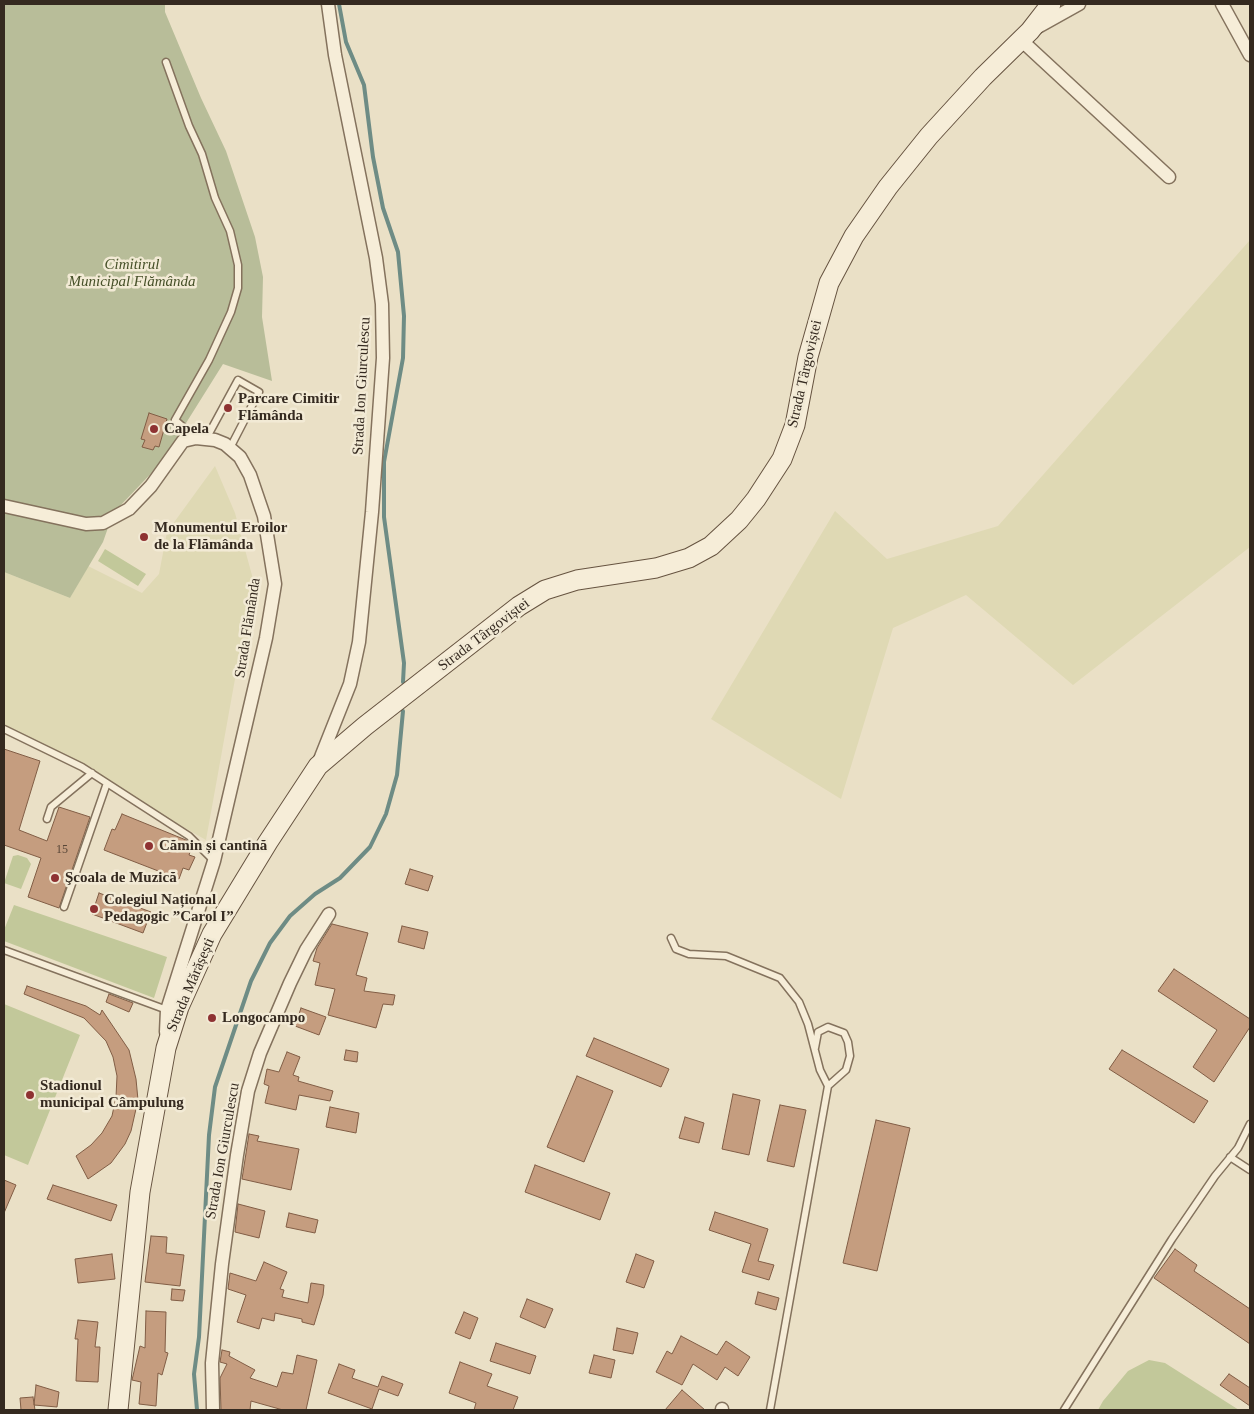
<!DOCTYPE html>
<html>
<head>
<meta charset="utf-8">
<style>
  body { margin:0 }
  #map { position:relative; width:1254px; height:1414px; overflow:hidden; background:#eae0c6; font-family:Georgia,serif }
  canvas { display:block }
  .frame { position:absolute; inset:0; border:5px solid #352a20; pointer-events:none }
</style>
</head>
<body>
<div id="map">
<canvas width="1254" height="1414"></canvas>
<div class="frame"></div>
</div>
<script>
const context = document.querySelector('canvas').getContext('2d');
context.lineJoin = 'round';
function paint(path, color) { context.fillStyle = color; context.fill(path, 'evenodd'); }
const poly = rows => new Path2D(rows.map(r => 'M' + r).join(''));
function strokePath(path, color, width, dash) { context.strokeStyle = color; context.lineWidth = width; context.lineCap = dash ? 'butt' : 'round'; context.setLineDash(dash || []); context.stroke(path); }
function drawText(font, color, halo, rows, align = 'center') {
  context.font = font + ' Georgia,serif'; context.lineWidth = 5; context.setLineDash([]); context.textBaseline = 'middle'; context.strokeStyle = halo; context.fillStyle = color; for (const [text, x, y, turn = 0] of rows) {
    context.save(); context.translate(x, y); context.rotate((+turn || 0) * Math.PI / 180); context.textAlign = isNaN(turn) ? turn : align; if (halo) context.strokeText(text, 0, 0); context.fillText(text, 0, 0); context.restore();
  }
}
paint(poly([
  [1250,240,1250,547,1073,685,966,595,893,628,841,799,711,719,835,511,887,559,998,526],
  [215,466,235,513,253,579,206,840,4,725,4,572,70,598,88,566,142,593,159,574,167,532]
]), '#dfd9b4');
paint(poly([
  [105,549,146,574,138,586,98,561],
  [18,855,27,858,31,864,21,889,4,883,13,856],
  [14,905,167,957,154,998,4,941,4,930],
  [4,1004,80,1035,28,1165,4,1155],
  [1149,1360,1165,1363,1239,1410,1098,1410,1103,1401,1128,1371]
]), '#c2c89a');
paint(poly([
  [4,4,165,4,165,12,201,98,226,151,255,237,263,277,262,317,272,381,223,364,161,463,120,506,110,522,103,542,70,598,4,572]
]), '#b8bd99');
strokePath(poly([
  [339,4,346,42,364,85,373,157,383,208,398,252,404,316,403,358,384,462,384,517,404,663,403,682],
  [197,1410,194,1374,199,1337,209,1135,215,1087,251,981,270,943,290,916,315,894,340,878,370,847,386,814,397,775,403,711]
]), '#6e8c85', 4);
const building = poly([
  [149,413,167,419,159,447,155,446,153,450,142,447,145,440,141,439,149,413],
  [4,749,40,761,19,830,47,841,59,807,90,817,59,908,28,897,41,858,4,845,4,749],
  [122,814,186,840,192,846,189,855,195,857,189,870,183,868,179,879,104,850,112,829,115,830,122,814],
  [410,869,433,876,428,891,405,884,410,869],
  [99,893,151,912,143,933,92,914,99,893],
  [332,924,368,933,356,975,367,978,364,991,395,995,393,1005,383,1004,376,1028,328,1015,335,989,315,985,320,963,313,961,317,948,332,924],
  [402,926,428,932,424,949,398,942,402,926],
  [1174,969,1250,1019,1250,1027,1214,1082,1193,1067,1217,1030,1158,991,1174,969],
  [27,986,86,1006,100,1015,102,1010,129,1050,136,1079,138,1100,131,1131,125,1144,111,1163,88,1179,76,1156,91,1145,102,1133,112,1116,116,1097,117,1076,113,1057,106,1041,84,1018,24,994,27,986],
  [109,994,133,1003,129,1012,106,1002,109,994],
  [301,1008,326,1017,319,1035,295,1026,301,1008],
  [594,1038,669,1069,661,1087,586,1056,594,1038],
  [346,1050,358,1052,357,1062,344,1060,346,1050],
  [1122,1050,1208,1101,1194,1123,1109,1069,1122,1050],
  [287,1052,300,1057,293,1075,299,1077,298,1081,333,1091,330,1101,299,1095,296,1110,265,1103,269,1086,264,1084,267,1069,279,1072,287,1052],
  [577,1076,613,1091,584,1162,547,1147,577,1076],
  [733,1094,760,1100,749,1155,722,1149,733,1094],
  [780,1105,806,1110,794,1167,767,1161,780,1105],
  [330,1107,359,1113,356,1133,326,1127,330,1107],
  [685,1117,704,1123,699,1143,679,1138,685,1117],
  [876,1120,910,1128,877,1271,843,1263,876,1120],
  [249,1134,259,1136,257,1141,299,1149,291,1190,242,1179,249,1134],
  [535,1165,610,1193,600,1220,525,1192,535,1165],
  [4,1180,16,1185,4,1213,4,1180],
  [53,1185,117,1205,111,1221,47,1199,53,1185],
  [238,1204,265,1211,259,1238,235,1232,238,1204],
  [715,1212,768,1229,758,1261,774,1265,769,1280,742,1272,751,1244,709,1230,715,1212],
  [289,1213,318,1220,315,1233,286,1227,289,1213],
  [151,1236,167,1237,166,1253,184,1255,180,1286,145,1282,151,1236],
  [1175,1249,1197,1265,1194,1271,1250,1309,1250,1344,1154,1278,1175,1249],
  [112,1254,115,1279,78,1283,75,1259,112,1254],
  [636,1254,654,1261,644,1288,626,1282,636,1254],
  [264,1262,287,1272,280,1289,284,1290,282,1297,308,1303,311,1283,324,1285,323,1295,314,1325,302,1322,302,1319,275,1313,274,1321,262,1318,259,1329,237,1322,246,1295,228,1289,230,1273,256,1281,264,1262],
  [172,1289,185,1290,183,1301,171,1300,172,1289],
  [758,1292,779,1298,776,1310,755,1304,758,1292],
  [527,1299,553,1309,545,1328,520,1317,527,1299],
  [146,1311,166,1312,165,1352,168,1353,162,1375,158,1373,156,1406,139,1404,141,1382,132,1380,140,1346,145,1348,146,1311],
  [464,1312,478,1318,470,1339,455,1333,464,1312],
  [78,1320,98,1322,95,1347,100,1347,98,1382,76,1381,78,1339,75,1339,78,1320],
  [617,1328,638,1333,633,1354,613,1350,617,1328],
  [681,1336,717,1355,726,1341,750,1357,738,1376,725,1367,717,1380,693,1364,682,1385,656,1372,667,1351,672,1354,681,1336],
  [496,1343,536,1356,530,1374,490,1361,496,1343],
  [222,1350,230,1352,229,1356,255,1370,250,1378,277,1387,282,1372,293,1374,297,1355,317,1360,306,1410,283,1410,251,1401,250,1410,221,1410,220,1378,227,1364,220,1362,222,1350],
  [594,1355,615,1360,611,1378,589,1373,594,1355],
  [460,1362,492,1374,487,1386,518,1397,513,1410,474,1410,476,1403,449,1393,460,1362],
  [339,1364,355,1370,352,1378,378,1387,382,1376,403,1384,398,1396,379,1389,372,1409,328,1393,339,1364],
  [1229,1374,1250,1388,1250,1406,1220,1385,1229,1374],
  [36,1385,59,1392,57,1407,34,1405,36,1385],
  [682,1390,705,1410,665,1410,682,1390],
  [33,1397,35,1410,21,1410,20,1398,33,1397]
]);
paint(building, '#c59d7f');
strokePath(building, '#815d45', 1);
const service = poly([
  [166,62,189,126,202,154,215,198,230,231,238,265,238,288,231,312,209,360,175,420,195,437],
  [206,439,238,380,259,392,230,448],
  [4,729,82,767,189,836,214,861],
  [47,819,51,807,92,773],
  [64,907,107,783],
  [671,938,676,949,689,954,726,956,780,978,799,1002,808,1024,820,1070,828,1086,770,1410],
  [4,950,167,1010],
  [815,1048,818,1032,828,1027,844,1033,848,1042,850,1056,846,1070,828,1086],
  [1230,1157,1250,1170],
  [1064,1410,1172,1239,1215,1176,1238,1148,1250,1124]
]);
const minor = poly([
  [1222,4,1250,55],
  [1036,28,1079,4],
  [1021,40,1169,177],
  [4,506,86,524,103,523,129,509,151,486,183,441,196,438,215,440,225,444,240,457,250,475,264,516,275,584,266,638,214,861,167,1010,166,1032],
  [319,762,350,684,359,642,372,512,383,358,382,304,376,258,335,55,328,4],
  [213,1410,212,1363,222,1264,237,1155,248,1091,260,1053,290,983,306,950,329,914],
  [722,1410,722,1409]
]);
const secondary = poly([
  [118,1410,140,1192,166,1048,179,1007,212,934,268,842,318,766,365,726,519,606,545,590,577,580,656,568,689,558,711,546,739,520,756,499,782,459,795,425,808,357,829,283,854,236,888,187,929,136,983,77,1030,31,1051,4]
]);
strokePath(service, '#84725d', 9);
strokePath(minor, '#84725d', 15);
strokePath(secondary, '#665340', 21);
strokePath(service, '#f6edd8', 6);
strokePath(minor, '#f6edd8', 12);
strokePath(secondary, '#f6edd8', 19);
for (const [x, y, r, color] of [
  [228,408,5,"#8e3232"],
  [154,429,5,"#8e3232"],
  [144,537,5,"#8e3232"],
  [149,846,5,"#8e3232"],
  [55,878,5,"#8e3232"],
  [94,909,5,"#8e3232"],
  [212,1018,5,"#8e3232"],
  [30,1095,5,"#8e3232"]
]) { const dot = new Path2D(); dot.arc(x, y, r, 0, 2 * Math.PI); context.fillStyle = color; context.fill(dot); strokePath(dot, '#f2ead5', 2); }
drawText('12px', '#594738', null, [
  ["15",62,850]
]);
drawText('italic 15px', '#465028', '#f2ead5', [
  ["Cimitirul",132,265],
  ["Municipal Flămânda",132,282]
]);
drawText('15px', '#352a20', '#f2ead5', [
  ["Strada Târgoviștei",805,374,-77],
  ["Strada Ion Giurculescu",362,386,-87],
  ["Strada Flămânda",248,628,-81],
  ["Strada Târgoviștei",484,635,-37],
  ["Strada Mărășești",191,985,-67],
  ["Strada Ion Giurculescu",223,1151,-80]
]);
drawText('bold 15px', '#352a20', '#f2ead5', [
  ["Parcare Cimitir",238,399],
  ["Flămânda",238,416],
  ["Capela",164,429],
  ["Monumentul Eroilor",154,528],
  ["de la Flămânda",154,545],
  ["Cămin și cantină",159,846],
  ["Şcoala de Muzică",65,878],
  ["Colegiul Național",104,900],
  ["Pedagogic ”Carol I”",104,917],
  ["Longocampo",222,1018],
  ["Stadionul",40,1086],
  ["municipal Câmpulung",40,1103]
], 'left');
</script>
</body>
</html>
